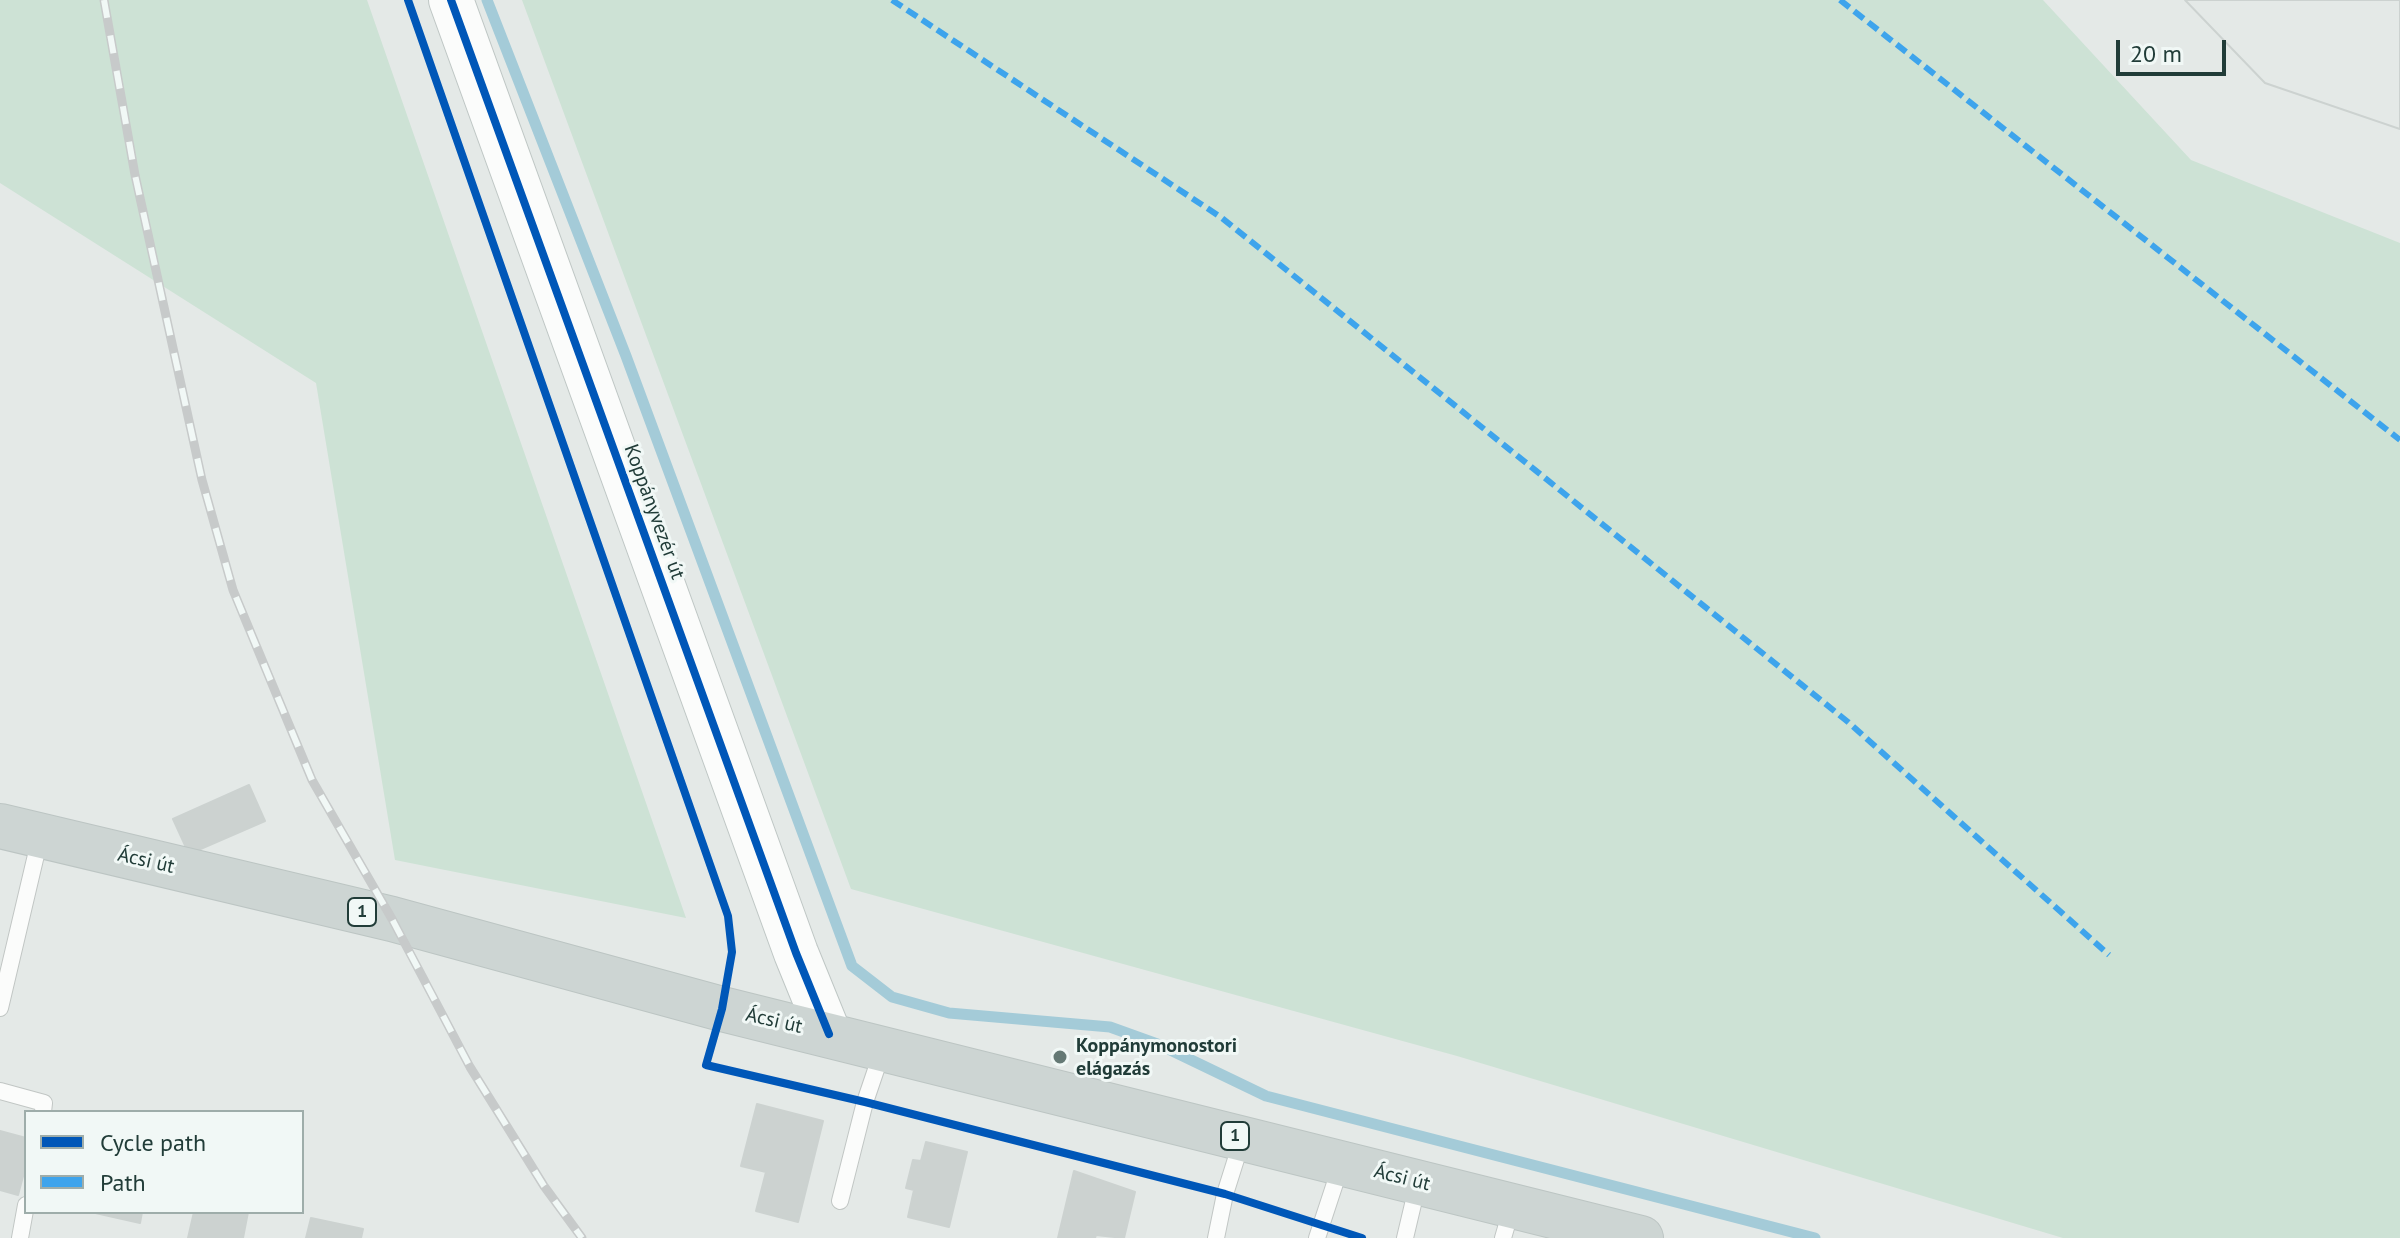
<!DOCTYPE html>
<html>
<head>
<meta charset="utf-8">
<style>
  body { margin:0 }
  #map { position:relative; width:2400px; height:1238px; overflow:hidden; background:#e4e9e7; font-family:"PT Sans",sans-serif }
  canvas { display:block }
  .legend { position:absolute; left:24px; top:1110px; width:280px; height:104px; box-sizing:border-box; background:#f1f8f6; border:2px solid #9eadaa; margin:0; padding:10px 14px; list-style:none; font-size:24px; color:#213c38 }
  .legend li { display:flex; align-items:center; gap:16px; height:40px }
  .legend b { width:40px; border:2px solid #9eadaa }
  .scale { position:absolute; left:2116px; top:40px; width:110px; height:36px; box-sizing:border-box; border:4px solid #213c38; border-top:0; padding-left:10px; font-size:24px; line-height:28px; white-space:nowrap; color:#213c38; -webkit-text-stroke:6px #f1f8f6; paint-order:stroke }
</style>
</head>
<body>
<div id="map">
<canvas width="2400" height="1238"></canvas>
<ul class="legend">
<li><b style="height:10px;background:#0057b8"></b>Cycle path</li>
<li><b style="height:10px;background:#3ea4ec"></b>Path</li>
</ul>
<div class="scale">20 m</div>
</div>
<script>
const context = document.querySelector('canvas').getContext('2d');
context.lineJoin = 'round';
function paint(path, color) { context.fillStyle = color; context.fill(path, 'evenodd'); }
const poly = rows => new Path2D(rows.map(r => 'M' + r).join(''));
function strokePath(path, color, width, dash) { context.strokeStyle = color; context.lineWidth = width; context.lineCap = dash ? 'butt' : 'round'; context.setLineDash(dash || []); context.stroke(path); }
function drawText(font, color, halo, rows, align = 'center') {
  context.font = font + ' "PT Sans",sans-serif'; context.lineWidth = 6; context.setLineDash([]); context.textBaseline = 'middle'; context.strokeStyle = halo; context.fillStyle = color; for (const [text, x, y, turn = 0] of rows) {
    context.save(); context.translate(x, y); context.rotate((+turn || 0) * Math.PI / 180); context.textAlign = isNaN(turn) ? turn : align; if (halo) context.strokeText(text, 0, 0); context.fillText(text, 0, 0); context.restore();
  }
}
paint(poly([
  [0,0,367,0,686,918,395,860,316,383,0,183],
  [522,0,2043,0,2191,160,2400,243,2400,1238,2063,1238,1457,1056,851,889]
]), '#cde2d5');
strokePath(poly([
  [487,0,626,356,852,966,892,997,949,1013,1110,1027,1160,1045,1266,1096,1815,1238]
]), '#a4cbd8', 11);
const building = poly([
  [2185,0,2400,0,2400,129,2265,83,2185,0],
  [2185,0,2400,0,2400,129,2265,83,2185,0],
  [249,785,265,821,189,854,173,819,249,785],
  [757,1104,823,1121,798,1222,756,1211,766,1172,741,1166,757,1104],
  [0,1131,26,1138,26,1165,18,1195,0,1190,0,1131],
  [926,1142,967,1152,949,1227,908,1217,914,1190,906,1188,913,1160,921,1161,926,1142],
  [1074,1171,1135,1192,1124,1238,1096,1235,1095,1238,1058,1238,1074,1171],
  [91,1212,142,1212,140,1223,91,1212],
  [194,1212,248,1212,243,1238,188,1238,194,1212],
  [311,1218,363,1229,361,1238,306,1238,311,1218]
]);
paint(building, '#ccd2d0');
strokePath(building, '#ccd2d0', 2);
const lane = poly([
  [0,1008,40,838],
  [0,1091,44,1103,43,1112],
  [840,1201,865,1102,883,1049],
  [20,1238,26,1205],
  [1216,1238,1225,1194,1242,1140],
  [1317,1238,1341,1165],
  [1405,1238,1418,1183],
  [1503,1238,1512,1207]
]);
const secondary = poly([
  [451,0,796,953,829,1034]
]);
const primary = poly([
  [0,826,392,919,722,1009,1641,1238]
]);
strokePath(lane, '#c1c6c4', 18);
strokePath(secondary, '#bfc7c5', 46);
strokePath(primary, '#bcc5c3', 46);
strokePath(lane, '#fbfcfb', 16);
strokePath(secondary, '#fbfcfb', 44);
strokePath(primary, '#cdd5d3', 44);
const rail = poly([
  [104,0,135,175,202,480,233,590,312,780,392,919,470,1067,544,1186,582,1238]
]);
strokePath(rail, '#c7caca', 9);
strokePath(rail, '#f1f8f6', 6, [18]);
strokePath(poly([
  [892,0,1222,218,1848,722,2109,955],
  [1840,0,2400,440]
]), '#3ea4ec', 6, [12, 6]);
strokePath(poly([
  [408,0,728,916,732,952,722,1009,706,1065,865,1102,1225,1194,1362,1238],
  [451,0,796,953,829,1034]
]), '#0057b8', 8);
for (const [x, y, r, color] of [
  [1060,1057,8,"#657975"]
]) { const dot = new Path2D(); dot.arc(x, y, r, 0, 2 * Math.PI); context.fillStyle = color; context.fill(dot); strokePath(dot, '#f1f8f6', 3); }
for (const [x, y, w] of [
  [362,912,28],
  [1235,1136,28]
]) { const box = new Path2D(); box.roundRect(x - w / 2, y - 14, w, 28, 6); context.fillStyle = '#f1f8f6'; context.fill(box); strokePath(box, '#213c38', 2); }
drawText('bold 18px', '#213c38', null, [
  ["1",362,912],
  ["1",1235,1136]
]);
drawText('20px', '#213c38', '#f1f8f6', [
  ["Koppányvezér út",654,512,70],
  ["Ácsi út",146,861,13],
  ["Ácsi út",774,1021,13],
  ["Ácsi út",1402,1178,14]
]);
drawText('bold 20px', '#213c38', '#f1f8f6', [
  ["Koppánymonostori",1076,1046],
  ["elágazás",1076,1069]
], 'left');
</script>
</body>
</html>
